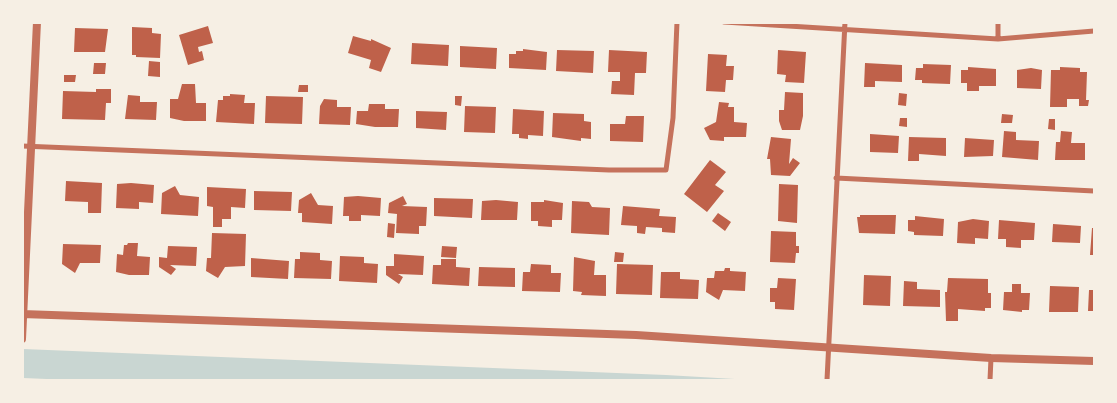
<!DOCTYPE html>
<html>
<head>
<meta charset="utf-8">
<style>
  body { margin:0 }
  #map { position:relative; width:1117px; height:403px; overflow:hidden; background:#f6efe4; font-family:Cabin,sans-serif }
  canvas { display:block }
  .frame { position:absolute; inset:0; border:24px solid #f6efe4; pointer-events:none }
</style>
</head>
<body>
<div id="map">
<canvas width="1117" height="403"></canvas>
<div class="frame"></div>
</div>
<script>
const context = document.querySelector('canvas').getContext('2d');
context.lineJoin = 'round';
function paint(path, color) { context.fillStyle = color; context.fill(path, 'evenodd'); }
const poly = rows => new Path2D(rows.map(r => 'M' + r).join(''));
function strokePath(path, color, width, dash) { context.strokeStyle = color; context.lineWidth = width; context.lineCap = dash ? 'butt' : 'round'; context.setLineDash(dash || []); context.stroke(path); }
paint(poly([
  [23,349,666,375,752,380,70,380,23,378]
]), '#c9d6d2');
paint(poly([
  [208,26,213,43,198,47,199,52,202,51,204,60,188,65,179,35],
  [132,27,152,28,152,33,161,34,160,58,136,57,136,55,132,55],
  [75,28,108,29,105,52,74,52],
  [353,36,371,41,371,39,391,48,381,72,369,68,371,60,348,53],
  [412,43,449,45,448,66,411,64],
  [460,46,497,48,496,69,460,67],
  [523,49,547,52,546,70,509,68,509,54,516,54,516,51,523,51],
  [557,50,594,51,593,73,556,71],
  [609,50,647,52,646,73,635,73,634,95,611,94,612,81,620,81,620,72,608,72],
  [778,50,806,52,804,83,785,82,786,75,777,74],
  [708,54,727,55,726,66,734,66,733,80,726,80,725,92,706,91],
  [149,61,160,62,160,77,148,76],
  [94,63,106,63,105,74,93,74],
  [865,63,902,65,902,82,875,81,875,87,864,87],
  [923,64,951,65,950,84,922,83,922,80,915,80,916,68,923,68],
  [968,67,996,69,996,86,979,86,979,91,967,91,967,83,961,83,961,70,968,70],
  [1060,67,1080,68,1080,72,1087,72,1086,100,1089,100,1088,106,1079,106,1079,99,1067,99,1067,107,1050,107,1051,70,1060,70],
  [1031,68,1042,70,1041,89,1017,88,1017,70],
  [64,75,76,75,75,82,64,82],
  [182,84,195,84,196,103,206,103,206,121,184,121,170,118,170,99,178,99],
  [299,85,308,85,308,92,298,92],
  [96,89,111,89,111,103,106,103,105,120,62,119,63,91,96,92],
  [785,92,803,93,803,116,800,130,782,130,779,121,779,110,784,110],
  [899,93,907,94,906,106,898,105],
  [230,94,245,95,244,103,255,103,254,124,216,122,218,100,223,100,223,96,230,96],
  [128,95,140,96,140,102,157,102,156,120,125,119],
  [266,96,303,97,302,124,265,123],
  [455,96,462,96,461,106,455,105],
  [324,99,337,100,337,107,351,107,350,125,319,124,320,106],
  [719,102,729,103,728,107,734,107,734,122,747,123,746,137,724,137,724,141,710,140,704,128,716,122],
  [369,104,385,104,385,109,399,109,398,127,375,127,356,124,357,111,368,111],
  [465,106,496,107,495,133,464,132],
  [513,109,544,111,543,136,528,135,528,139,519,138,519,134,512,134],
  [416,111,447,112,446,130,416,128],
  [553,113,584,114,584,121,591,122,591,139,581,138,581,141,552,137],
  [1002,114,1013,115,1012,123,1001,123],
  [626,116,644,116,643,142,610,141,610,124,625,124],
  [900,118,907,118,907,127,899,126],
  [1049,119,1055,119,1055,130,1048,129],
  [1004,131,1016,132,1016,140,1039,141,1038,160,1002,157],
  [1061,131,1072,132,1071,143,1085,143,1085,160,1055,160,1056,142,1060,142],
  [870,134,899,136,898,153,870,152],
  [771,137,791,139,789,164,793,158,800,163,790,176,771,175,770,159,767,159],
  [909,137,946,138,946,156,919,154,919,161,908,161],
  [965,138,994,140,993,156,964,157],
  [710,160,726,172,715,185,724,191,707,212,684,194],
  [66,181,102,183,101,213,88,213,88,202,65,201],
  [131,183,154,185,153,203,139,202,139,209,116,208,117,184],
  [779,184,798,185,797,223,778,221],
  [175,186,180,195,199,197,198,216,161,214,162,193],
  [207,187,246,189,245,208,231,207,231,219,222,219,222,227,213,227,213,207,207,206],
  [254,191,292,192,291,211,254,210],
  [311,193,318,205,333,206,332,224,302,222,302,213,298,213,299,200],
  [358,196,381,198,380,216,361,215,361,221,349,221,349,216,343,216,344,197],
  [403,196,407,204,402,206,427,207,426,226,419,226,419,234,396,233,397,214,388,213,389,203],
  [434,198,473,199,472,218,434,216],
  [496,200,518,202,517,220,481,220,482,201],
  [544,200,563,203,562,220,552,220,552,227,538,226,538,221,531,221,531,202,544,202],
  [572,201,589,202,592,207,610,208,609,235,571,233],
  [623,206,660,209,659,216,676,217,675,233,662,232,662,228,646,227,645,234,637,233,637,226,621,225],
  [718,213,731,222,725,231,712,221],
  [860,215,896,215,895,234,859,233,857,217,860,217],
  [915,216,944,219,943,236,914,235,914,232,908,231,908,220,915,220],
  [973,219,989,221,988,239,975,238,975,244,957,243,958,222],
  [999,220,1035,223,1034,240,1021,240,1021,248,1006,247,1006,239,998,239],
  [388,223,395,224,394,238,387,237],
  [1053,224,1081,226,1080,243,1052,242],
  [1092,228,1094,228,1094,255,1090,255],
  [771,231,796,232,796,246,799,246,799,253,796,253,795,263,770,262],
  [212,233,246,234,245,266,225,267,218,278,206,271,207,258,211,258],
  [128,243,138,243,137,256,150,257,149,275,129,275,116,272,117,254,123,255,124,245,127,245],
  [63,244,101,245,100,263,80,263,75,273,62,264],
  [168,246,197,247,196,266,170,265,176,269,171,275,159,267,159,257,167,258],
  [442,246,457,247,456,258,441,257],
  [300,252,320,253,320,260,332,261,331,279,294,278,295,259,300,259],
  [615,252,624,253,623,262,614,262],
  [394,254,424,256,423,275,398,274,403,277,399,284,386,275,386,266,394,266],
  [340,256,364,257,364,263,378,264,377,283,339,281],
  [574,257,595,261,594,275,606,275,606,296,581,295,582,292,573,291],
  [251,258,289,261,288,279,251,277],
  [441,259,456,259,456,267,470,268,469,286,432,284,433,265,441,265],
  [531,264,551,265,551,273,561,273,560,292,522,291,523,272,530,272],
  [617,264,653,265,652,295,616,294],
  [479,267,515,268,515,287,478,286],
  [725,268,730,268,730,271,746,272,745,291,723,290,719,300,706,292,707,278,714,278,715,271,724,271],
  [661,272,680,272,680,279,699,280,698,299,660,298],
  [864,275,891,276,890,306,863,305],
  [778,278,796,279,794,310,775,309,775,302,770,302,770,288,777,288],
  [948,278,988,279,988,293,991,293,991,308,985,308,985,311,958,309,958,321,946,321,945,292,947,292],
  [904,281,917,282,917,289,940,290,940,307,903,306],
  [1012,284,1021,284,1021,293,1030,293,1029,310,1022,310,1022,312,1003,310,1004,292,1012,292],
  [1050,286,1079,287,1078,312,1049,312],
  [1089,290,1094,290,1094,311,1088,311]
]), '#bf614a');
strokePath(poly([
  [724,22,998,39,1094,31],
  [998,39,998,22],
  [22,146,609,170,666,170,673,118,677,22],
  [836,178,1094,191],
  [827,380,845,22],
  [990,380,991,358]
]), '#c5725c', 5);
strokePath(poly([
  [22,314,636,335,991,358,1094,361],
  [22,339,37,22]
]), '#c5725c', 8);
</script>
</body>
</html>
